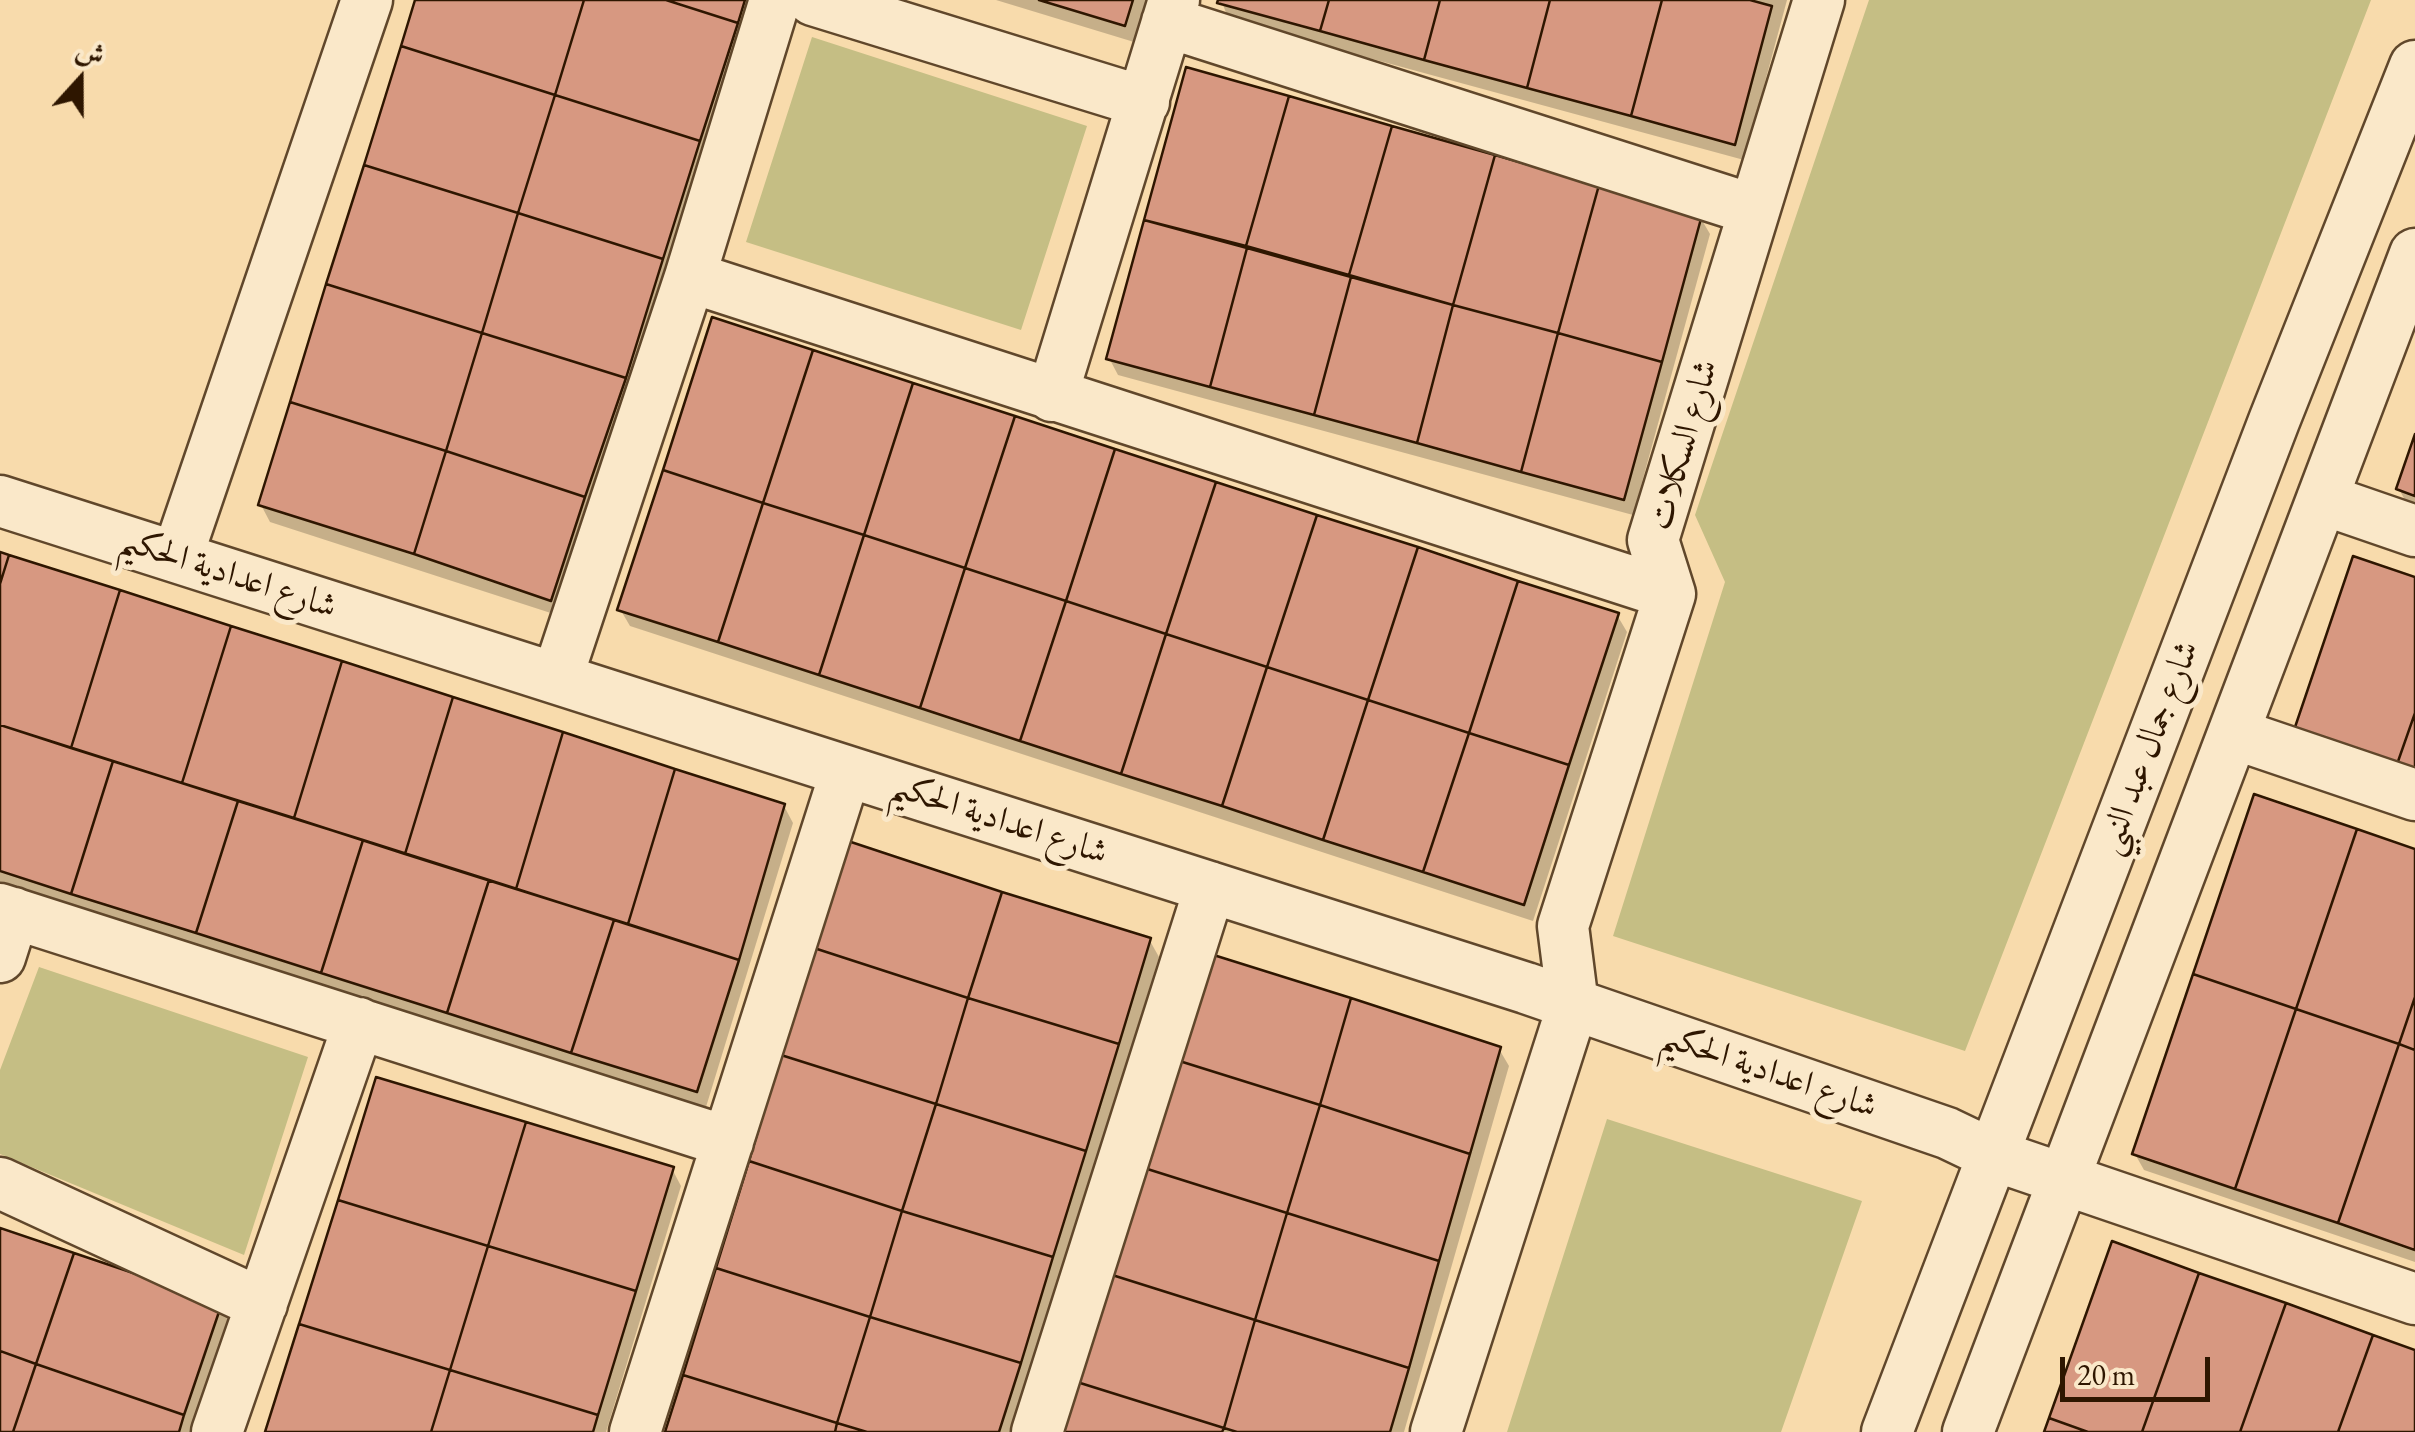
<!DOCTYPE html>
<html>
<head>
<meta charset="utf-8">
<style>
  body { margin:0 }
  #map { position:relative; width:2415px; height:1432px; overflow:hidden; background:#f8dbac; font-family:"EB Garamond",Amiri,serif }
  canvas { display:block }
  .north { position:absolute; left:30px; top:30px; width:100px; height:100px; -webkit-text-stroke:8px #fae8c9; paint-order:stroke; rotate:21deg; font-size:28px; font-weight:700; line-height:40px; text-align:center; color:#2e1600 }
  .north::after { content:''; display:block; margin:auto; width:35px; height:45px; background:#2e1600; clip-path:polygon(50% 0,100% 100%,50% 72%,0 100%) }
  .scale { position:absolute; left:2060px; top:1357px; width:150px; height:45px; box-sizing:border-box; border:5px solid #2e1600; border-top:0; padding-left:12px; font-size:30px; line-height:35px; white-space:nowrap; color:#2e1600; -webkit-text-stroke:8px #fae8c9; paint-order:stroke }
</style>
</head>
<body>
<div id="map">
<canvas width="2415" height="1432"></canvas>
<div class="north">ش</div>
<div class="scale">20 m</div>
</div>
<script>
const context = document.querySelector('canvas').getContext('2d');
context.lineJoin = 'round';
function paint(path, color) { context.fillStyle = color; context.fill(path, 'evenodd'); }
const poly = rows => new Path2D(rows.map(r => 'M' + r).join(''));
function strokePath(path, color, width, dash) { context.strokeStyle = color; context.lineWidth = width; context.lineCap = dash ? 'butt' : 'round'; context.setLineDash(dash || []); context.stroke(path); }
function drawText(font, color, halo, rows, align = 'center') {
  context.font = font + ' "EB Garamond",Amiri,serif'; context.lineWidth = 10; context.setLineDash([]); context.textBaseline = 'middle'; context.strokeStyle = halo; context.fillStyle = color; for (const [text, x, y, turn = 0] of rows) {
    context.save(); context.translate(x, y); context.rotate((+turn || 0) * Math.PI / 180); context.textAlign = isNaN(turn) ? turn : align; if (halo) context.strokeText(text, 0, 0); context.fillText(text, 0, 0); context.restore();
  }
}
paint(poly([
  [1869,0,2371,0,1965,1051,1613,936,1725,582,1695,515],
  [812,37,1087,126,1021,330,746,242],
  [39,967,308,1057,244,1255,0,1154,0,1070],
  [1607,1119,1862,1201,1781,1432,1507,1432]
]), '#c5be84');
paint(poly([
  [419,0,757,0,560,616,270,522,261,505],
  [996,0,1146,0,1134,42],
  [1221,0,1787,0,1744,160,1229,20],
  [1188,70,1700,217,1710,234,1633,515,1118,375,1109,358],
  [2415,441,2415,508,2408,506,2399,489],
  [0,554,784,806,793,823,706,1107,0,884],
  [620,609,1617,615,1627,632,1533,921,630,626],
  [2415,851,2415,1262,2144,1170,2135,1154],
  [1150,941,1159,957,1012,1432,668,1432],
  [1499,1049,1509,1066,1404,1432,1064,1432],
  [672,1169,681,1186,606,1432,268,1432],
  [0,1231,220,1305,230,1322,193,1432,0,1432]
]), '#0003');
const building = poly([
  [415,0,584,0,555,95,401,46,415,0],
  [584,0,666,0,738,23,700,141,555,95,584,0],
  [666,0,745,0,738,23,666,0],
  [1039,0,1133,0,1125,26,1039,0],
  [1218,0,1329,0,1320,31,1217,3,1218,0],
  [1329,0,1440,0,1424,60,1320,31,1329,0],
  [1440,0,1550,0,1527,88,1424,60,1440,0],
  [1550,0,1662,0,1631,116,1527,88,1550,0],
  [1662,0,1750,0,1772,6,1735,145,1631,116,1662,0],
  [401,46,555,95,518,213,364,165,401,46],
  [1186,67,1289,96,1246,246,1144,220,1186,67],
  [555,95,700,141,663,259,518,213,555,95],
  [1289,96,1392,126,1349,275,1246,246,1289,96],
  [1392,126,1495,155,1453,305,1349,275,1392,126],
  [1495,155,1599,185,1558,333,1453,305,1495,155],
  [364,165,518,213,482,333,326,284,364,165],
  [1599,185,1702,215,1662,362,1558,333,1599,185],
  [518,213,663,259,626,378,482,333,518,213],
  [1144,220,1247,248,1210,387,1106,359,1144,220],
  [1247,248,1351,277,1314,415,1210,387,1247,248],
  [1351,277,1453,305,1417,443,1314,415,1351,277],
  [326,284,482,333,446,451,290,402,326,284],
  [1453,305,1558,333,1521,472,1417,443,1453,305],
  [712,317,813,350,763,503,663,470,712,317],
  [482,333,626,378,585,497,446,451,482,333],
  [1558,333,1662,362,1624,500,1521,472,1558,333],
  [813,350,913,383,864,535,763,503,813,350],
  [913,383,1015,416,965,568,864,535,913,383],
  [290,402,446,451,414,554,258,505,290,402],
  [1015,416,1115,449,1066,601,965,568,1015,416],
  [2415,434,2415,496,2396,489,2415,434],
  [1115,449,1216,482,1166,634,1066,601,1115,449],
  [446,451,585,497,551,601,414,554,446,451],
  [663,470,763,503,718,642,617,610,663,470],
  [1216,482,1317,515,1267,667,1166,634,1216,482],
  [763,503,864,535,819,675,718,642,763,503],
  [1317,515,1418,547,1368,700,1267,667,1317,515],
  [864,535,965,568,920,708,819,675,864,535],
  [1418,547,1518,581,1469,733,1368,700,1418,547],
  [0,552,9,555,0,584,0,552],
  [9,555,120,590,71,748,0,725,0,584,9,555],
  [2353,556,2415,577,2415,713,2395,770,2292,736,2353,556],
  [965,568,1066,601,1020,741,920,708,965,568],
  [1518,581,1619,613,1569,765,1469,733,1518,581],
  [120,590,231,626,182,783,71,748,120,590],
  [1066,601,1166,634,1121,774,1020,741,1066,601],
  [231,626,342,661,294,818,182,783,231,626],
  [1166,634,1267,667,1222,806,1121,774,1166,634],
  [342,661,453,697,405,854,294,818,342,661],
  [1267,667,1368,700,1323,840,1222,806,1267,667],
  [453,697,563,732,516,889,405,854,453,697],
  [1368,700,1469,733,1423,872,1323,840,1368,700],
  [2415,713,2415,777,2395,770,2415,713],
  [0,725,113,761,71,894,0,871,0,725],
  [563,732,675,769,628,924,516,889,563,732],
  [1469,733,1569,765,1524,905,1423,872,1469,733],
  [113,761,238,801,196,933,71,894,113,761],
  [675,769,785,804,739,960,628,924,675,769],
  [2254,794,2357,829,2296,1009,2193,974,2254,794],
  [238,801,363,840,321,973,196,933,238,801],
  [2357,829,2415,849,2415,997,2399,1044,2296,1009,2357,829],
  [363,840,489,880,447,1013,321,973,363,840],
  [848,841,1002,892,968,998,814,948,848,841],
  [489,880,614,920,571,1053,447,1013,489,880],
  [1002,892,1151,938,1119,1044,968,998,1002,892],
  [614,920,739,960,697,1092,571,1053,614,920],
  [814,948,968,998,936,1104,781,1055,814,948],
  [1204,952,1351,998,1320,1105,1173,1059,1204,952],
  [2193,974,2296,1009,2235,1189,2132,1154,2193,974],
  [2415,997,2415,1050,2399,1044,2415,997],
  [968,998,1119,1044,1086,1151,936,1104,968,998],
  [1351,998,1501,1047,1470,1154,1320,1105,1351,998],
  [2296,1009,2399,1044,2338,1223,2235,1189,2296,1009],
  [2399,1044,2415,1050,2415,1250,2338,1223,2399,1044],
  [781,1055,936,1104,902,1211,749,1161,781,1055],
  [1173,1059,1320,1105,1287,1213,1141,1167,1173,1059],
  [376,1077,526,1122,488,1246,338,1200,376,1077],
  [936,1104,1086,1151,1053,1257,902,1211,936,1104],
  [1320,1105,1470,1154,1439,1261,1287,1213,1320,1105],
  [526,1122,674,1167,636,1291,488,1246,526,1122],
  [749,1161,902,1211,870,1317,716,1268,749,1161],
  [1141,1167,1287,1213,1255,1320,1109,1274,1141,1167],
  [338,1200,488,1246,450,1370,299,1324,338,1200],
  [902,1211,1053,1257,1021,1363,870,1317,902,1211],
  [1287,1213,1439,1261,1409,1368,1255,1320,1287,1213],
  [0,1228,74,1253,36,1364,0,1351,0,1228],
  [2112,1241,2199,1273,2142,1432,2088,1432,2049,1418,2112,1241],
  [488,1246,636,1291,598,1415,450,1370,488,1246],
  [74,1253,222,1303,184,1415,36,1364,74,1253],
  [716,1268,870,1317,837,1423,683,1375,716,1268],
  [2199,1273,2286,1303,2240,1432,2142,1432,2199,1273],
  [1109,1274,1255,1320,1224,1428,1077,1382,1109,1274],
  [2286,1303,2373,1335,2338,1432,2240,1432,2286,1303],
  [870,1317,1021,1363,999,1432,867,1432,837,1423,870,1317],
  [1255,1320,1409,1368,1390,1432,1237,1432,1224,1428,1255,1320],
  [299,1324,450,1370,431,1432,265,1432,299,1324],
  [2373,1335,2415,1350,2415,1432,2338,1432,2373,1335],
  [0,1351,36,1364,13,1432,0,1432,0,1351],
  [36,1364,184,1415,179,1432,13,1432,36,1364],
  [450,1370,598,1415,593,1432,431,1432,450,1370],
  [683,1375,837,1423,835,1432,665,1432,683,1375],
  [1077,1382,1224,1428,1222,1432,1061,1432,1077,1382],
  [2049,1418,2088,1432,2044,1432,2049,1418],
  [837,1423,867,1432,835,1432,837,1423]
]);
paint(building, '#d79881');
strokePath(building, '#2e1600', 2.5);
const minor = poly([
  [813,0,1144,102],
  [1167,22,1754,210],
  [690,277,1670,594],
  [1052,396,1174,0],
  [2322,499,2415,531],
  [0,501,1526,988,1947,1133,1993,1155,2415,1299],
  [177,557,367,0],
  [557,678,690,277,775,0],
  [2235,734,2415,795],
  [0,909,728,1142],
  [0,957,14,913],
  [0,1183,262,1304],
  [217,1432,359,1023],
  [635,1432,846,771],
  [1037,1432,1210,887],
  [1436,1432,1573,1005,1563,926,1670,594,1653,540,1819,0],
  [1887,1432,2274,421,2415,66],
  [1968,1432,2415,254]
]);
strokePath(minor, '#60472b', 55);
strokePath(minor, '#fae8c9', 50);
drawText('35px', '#2e1600', '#fae8c9', [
  ["شارع السكلات",1684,445,-74],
  ["شارع اعدادية الحكيم",228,574,18],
  ["شارع جمال عبد النبي",2149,748,-69],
  ["شارع اعدادية الحكيم",999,820,18],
  ["شارع اعدادية الحكيم",1769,1072,19]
]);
</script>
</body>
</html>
